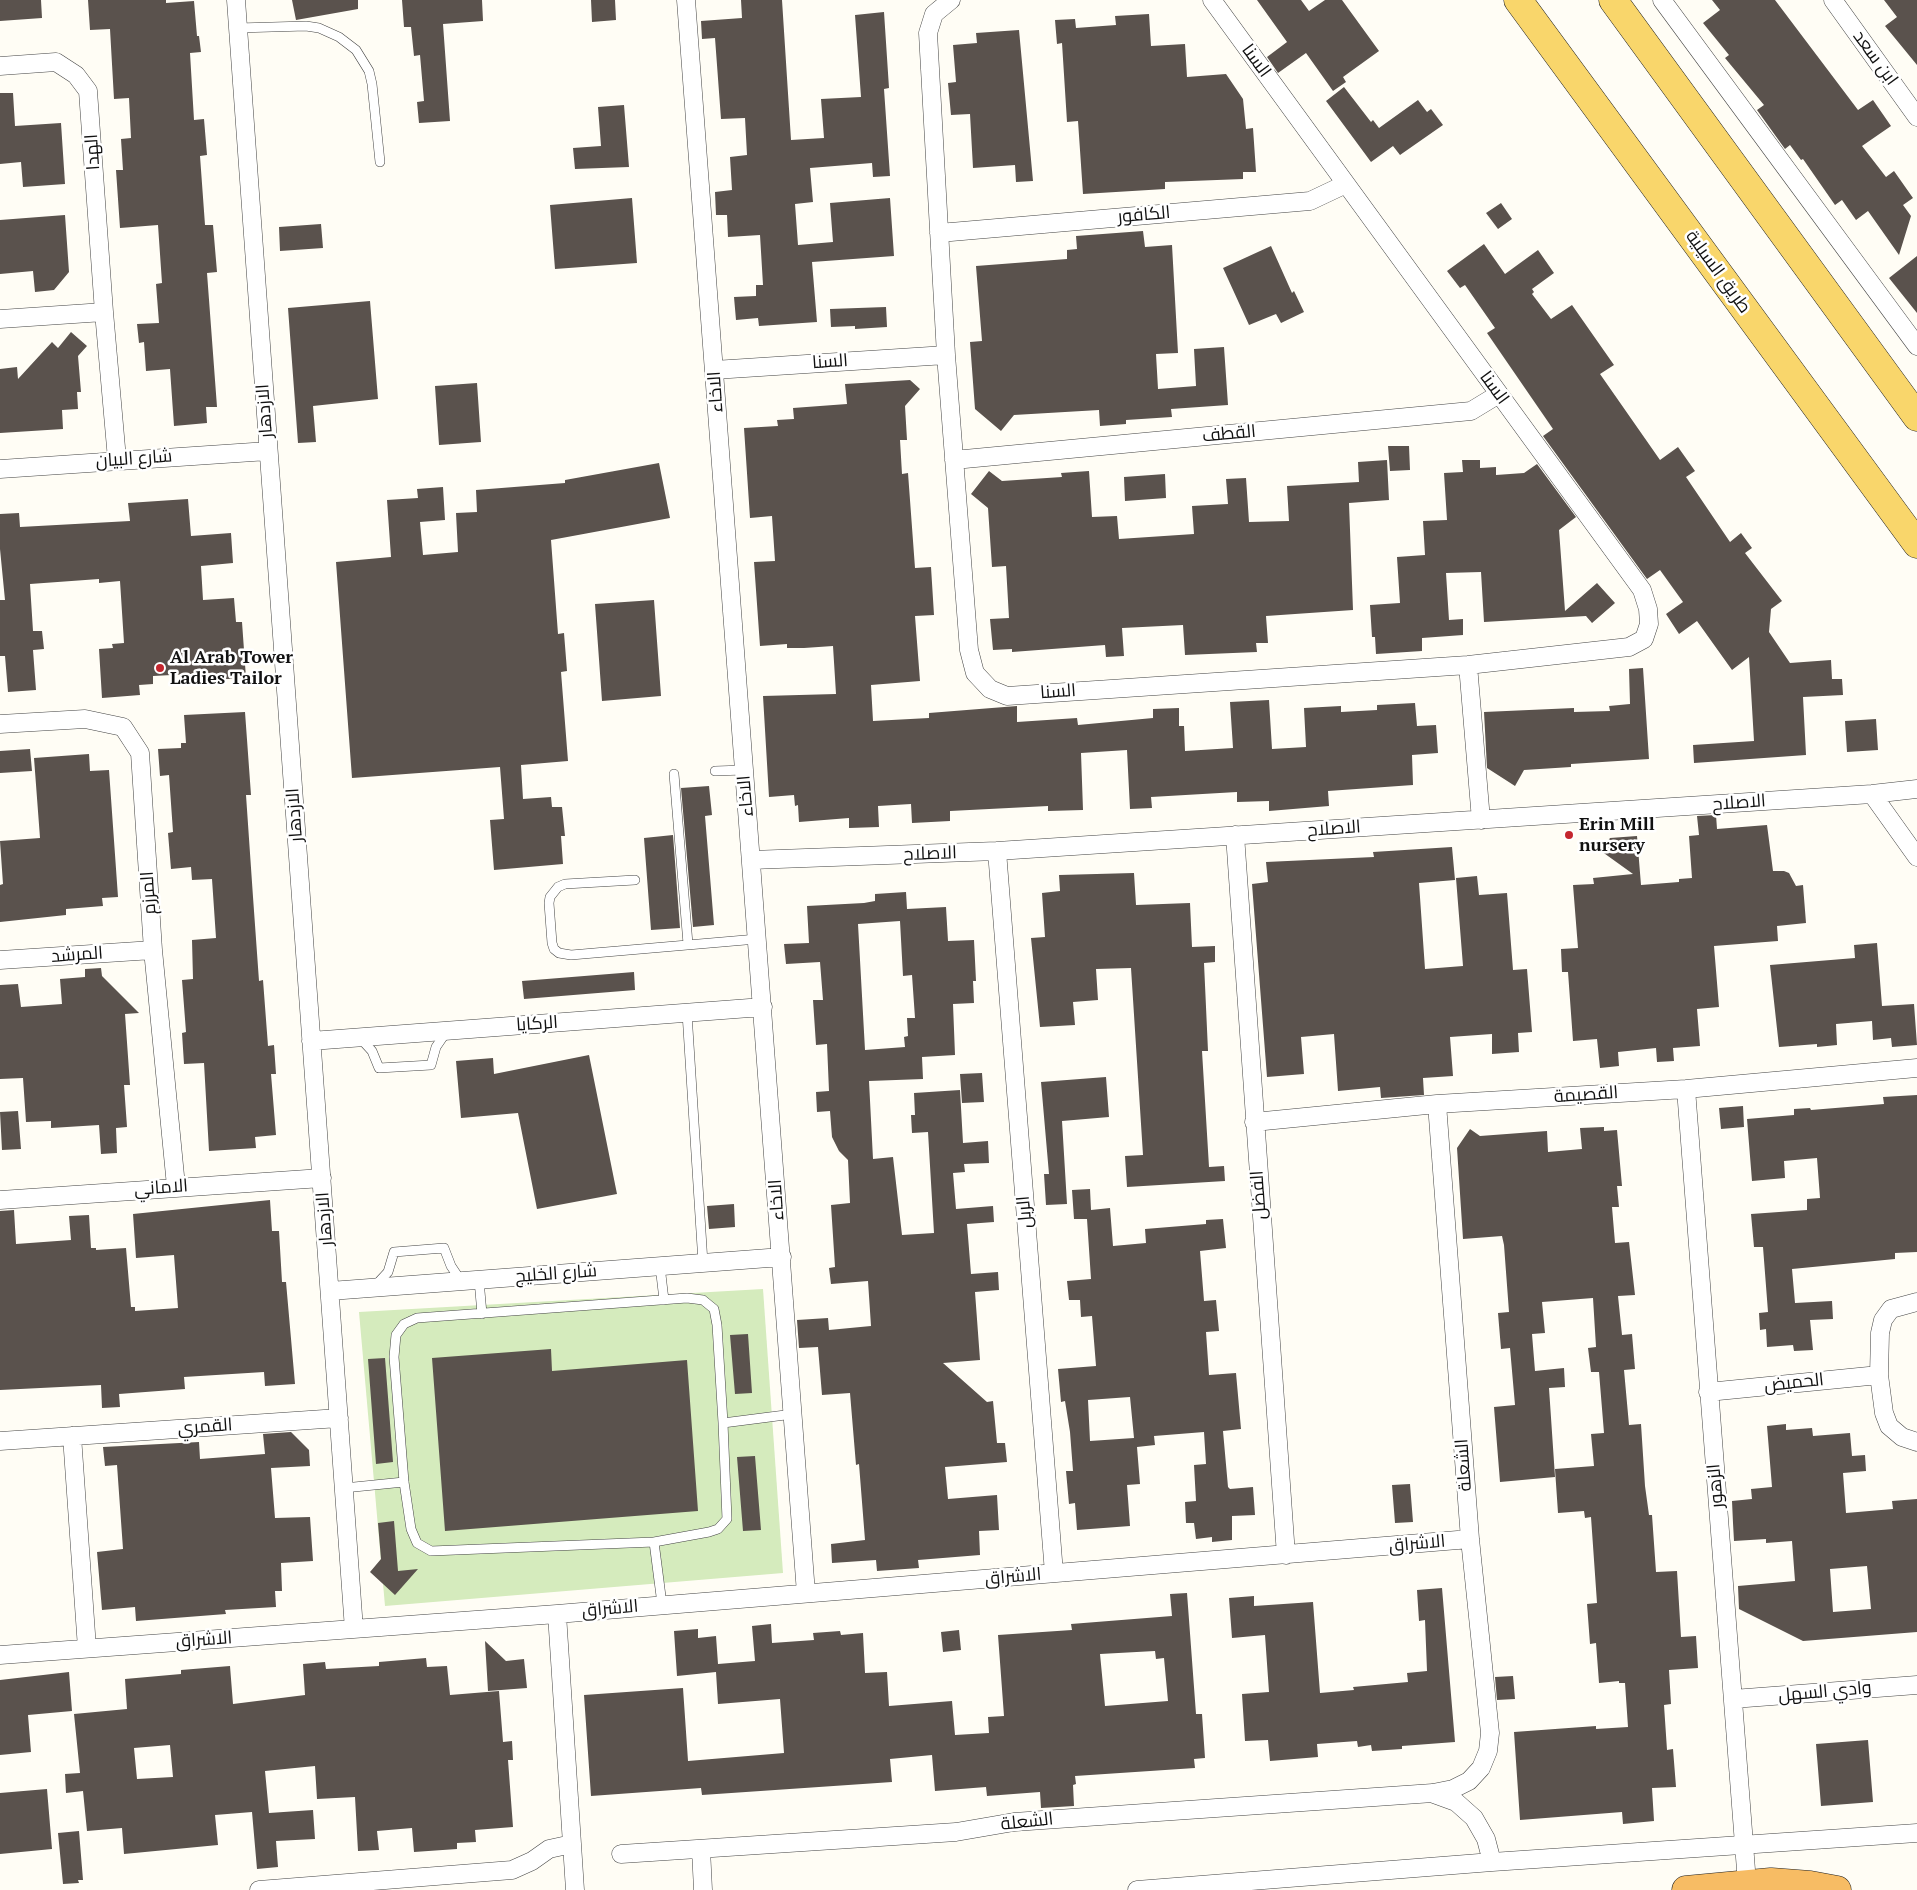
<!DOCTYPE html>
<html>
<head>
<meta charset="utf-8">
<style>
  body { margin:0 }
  canvas { display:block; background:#fffdf5 }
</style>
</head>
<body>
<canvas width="1917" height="1890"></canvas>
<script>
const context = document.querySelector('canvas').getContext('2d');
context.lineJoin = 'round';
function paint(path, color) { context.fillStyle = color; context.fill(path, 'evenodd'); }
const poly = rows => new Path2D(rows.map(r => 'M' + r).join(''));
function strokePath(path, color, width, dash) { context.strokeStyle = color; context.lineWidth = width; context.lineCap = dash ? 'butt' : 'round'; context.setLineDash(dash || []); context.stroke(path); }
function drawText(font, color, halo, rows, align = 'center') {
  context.font = font + ' "PT Serif",Cairo,serif'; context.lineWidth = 5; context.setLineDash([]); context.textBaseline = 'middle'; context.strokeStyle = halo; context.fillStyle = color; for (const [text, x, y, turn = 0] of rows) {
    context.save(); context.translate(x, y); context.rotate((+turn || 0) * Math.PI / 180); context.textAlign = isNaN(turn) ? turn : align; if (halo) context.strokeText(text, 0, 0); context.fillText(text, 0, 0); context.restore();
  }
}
paint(poly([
  [763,1289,783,1573,385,1606,359,1312]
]), '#d5ebbd');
paint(poly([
  [0,0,41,0,42,18,0,21],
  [88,0,166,0,166,3,194,1,197,36,199,36,201,52,190,53,194,120,204,119,207,155,200,156,205,225,213,225,217,272,207,273,217,407,206,407,207,423,174,426,170,369,146,371,144,342,139,343,137,324,159,323,156,284,162,283,158,225,120,228,116,170,123,170,121,139,131,138,129,98,114,99,110,29,90,30],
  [292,0,358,0,358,9,296,20],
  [402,0,482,0,483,21,443,24,450,121,419,123,417,102,424,101,420,55,414,56,411,27,404,27],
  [591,0,615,0,616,20,592,22],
  [741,0,782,0,791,140,824,138,821,99,861,97,855,15,884,12,889,88,884,89,890,176,873,177,872,163,810,168,813,202,795,204,798,245,833,242,830,203,890,198,894,256,812,262,817,322,759,326,758,318,736,320,734,297,756,296,756,285,763,285,760,235,728,237,727,215,716,215,715,192,732,190,730,157,747,155,745,118,721,119,715,38,702,39,701,21,742,18],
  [1257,0,1301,0,1309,11,1325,0,1342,0,1379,51,1343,77,1346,82,1333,91,1306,53,1278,73,1267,57,1287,42],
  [1712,0,1775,0,1858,110,1873,100,1891,126,1862,146,1886,177,1894,171,1913,198,1903,205,1911,216,1899,255,1868,211,1856,220,1842,200,1835,205,1803,159,1801,160,1790,145,1785,149,1757,110,1764,105,1725,58,1729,55,1703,23,1720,10],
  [1884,0,1917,0,1917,65,1885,26,1897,17],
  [1149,14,1151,46,1185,44,1187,77,1226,74,1243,99,1246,129,1253,128,1256,172,1243,172,1243,179,1165,182,1165,189,1083,194,1078,121,1067,122,1062,43,1057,44,1055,20,1075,19,1076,28,1116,25,1115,16],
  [1019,30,1033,181,1016,182,1015,165,973,168,970,114,951,115,948,83,956,82,953,45,977,43,976,33],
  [1344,87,1371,122,1373,120,1379,128,1418,100,1427,112,1431,109,1443,125,1400,155,1393,146,1371,162,1326,101],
  [0,93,13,93,15,126,61,123,65,184,23,187,21,162,0,164],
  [624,105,629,167,575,169,573,148,601,146,598,107],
  [632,198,637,263,555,269,550,205],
  [1501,203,1512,219,1498,229,1486,213],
  [65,215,69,272,54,290,35,292,33,271,0,274,0,220],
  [321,224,323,248,280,251,279,227],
  [1143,231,1145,247,1172,245,1178,353,1156,354,1158,389,1196,386,1194,349,1224,347,1228,405,1171,409,1172,417,1126,420,1126,424,1100,426,1099,410,1014,415,1001,431,975,409,970,342,982,341,976,266,1067,259,1067,250,1077,249,1076,236],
  [1484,244,1505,274,1538,250,1554,273,1532,289,1534,292,1532,294,1551,319,1572,305,1614,365,1600,374,1660,460,1678,447,1695,471,1686,477,1730,542,1741,533,1752,548,1745,553,1782,601,1771,609,1769,632,1790,663,1831,660,1832,679,1842,679,1843,695,1803,697,1806,755,1694,763,1693,745,1754,741,1749,657,1732,670,1697,621,1679,634,1666,614,1683,602,1660,570,1647,579,1543,436,1553,429,1487,333,1495,328,1465,285,1460,288,1447,271],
  [1271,246,1292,293,1294,291,1304,312,1281,323,1276,314,1249,325,1223,268],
  [1917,256,1917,313,1889,278],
  [370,301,378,399,313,406,316,442,298,443,288,308],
  [886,307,887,327,855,329,855,326,831,327,830,309],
  [71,332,87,346,78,356,81,392,77,392,78,409,62,410,63,429,0,433,0,369,17,367,18,379,52,342,58,348],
  [910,380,920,389,905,406,907,440,900,440,902,474,908,473,915,568,931,567,934,615,915,616,920,681,871,685,873,721,929,718,929,713,1017,706,1017,722,1077,718,1078,725,1153,718,1153,709,1179,708,1179,726,1184,726,1185,751,1233,748,1230,702,1269,700,1272,749,1306,747,1304,708,1341,706,1341,712,1377,710,1377,705,1415,703,1417,726,1436,725,1438,753,1412,755,1413,785,1328,791,1329,806,1269,811,1269,801,1237,802,1237,792,1151,797,1152,808,1130,809,1127,750,1081,753,1083,810,1048,811,1048,806,950,811,950,821,912,823,911,804,878,806,879,827,849,828,849,818,799,822,798,805,795,806,794,795,769,797,763,696,836,694,833,646,804,648,787,648,787,644,760,646,754,562,775,561,772,516,750,518,744,428,778,426,777,420,794,419,793,408,847,404,845,384],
  [477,383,481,442,439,445,435,386],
  [1388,446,1409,446,1410,470,1390,471],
  [1387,460,1389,500,1349,503,1353,610,1266,616,1268,643,1256,643,1257,652,1185,655,1183,625,1122,628,1124,656,1106,657,1105,645,1012,652,1012,649,993,650,990,619,1009,618,1006,566,992,567,988,508,971,494,989,471,1002,481,1062,477,1061,473,1089,471,1092,517,1117,516,1119,539,1194,534,1192,506,1228,504,1226,479,1246,478,1249,522,1289,521,1287,486,1359,482,1358,462],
  [1462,460,1480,460,1480,468,1496,467,1496,475,1524,473,1537,464,1576,517,1559,530,1565,611,1597,583,1615,603,1592,623,1586,616,1484,622,1481,572,1446,573,1449,620,1463,619,1463,635,1422,638,1422,651,1376,654,1375,637,1372,637,1370,605,1400,603,1397,557,1425,555,1423,521,1447,520,1444,473,1463,472],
  [659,463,670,518,551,540,558,634,564,633,567,671,561,672,568,761,521,765,523,799,551,797,552,807,562,807,565,836,561,836,563,864,494,870,490,820,504,819,500,767,352,778,336,562,391,557,387,500,418,498,417,489,443,487,445,520,420,522,423,555,458,552,456,513,477,512,476,490,565,483,565,480],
  [1165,474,1166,498,1125,501,1124,477],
  [188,499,191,536,231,533,233,563,201,566,203,600,234,598,236,622,242,622,246,678,210,680,209,673,153,676,153,684,139,685,140,695,102,698,99,649,113,648,112,644,124,643,120,581,99,583,99,579,30,584,33,631,42,631,44,649,33,650,36,690,8,692,5,656,0,656,0,600,5,600,0,549,0,514,19,513,20,527,130,521,128,503],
  [654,600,661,696,602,701,595,604],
  [1643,668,1649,759,1571,764,1571,767,1524,770,1515,786,1487,768,1484,712,1574,708,1574,712,1610,711,1609,706,1630,704,1629,669],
  [245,712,251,795,246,795,253,897,259,981,263,980,268,1046,274,1045,276,1074,271,1074,276,1135,255,1137,256,1148,209,1151,204,1063,184,1064,182,1033,186,1032,182,980,193,979,192,940,216,938,212,879,192,880,191,867,171,869,168,833,173,832,169,775,160,776,158,749,181,748,181,743,186,743,184,715],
  [1876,719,1878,750,1847,752,1845,721],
  [30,749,32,771,0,773,0,751],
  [89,754,90,771,109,770,118,897,102,898,103,906,66,909,66,915,0,922,0,885,3,884,0,841,40,838,34,758],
  [709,786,712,815,705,816,714,925,693,927,681,788],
  [1716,815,1717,829,1767,825,1773,871,1784,871,1789,873,1796,886,1803,885,1806,923,1777,926,1778,941,1714,946,1719,1007,1697,1009,1700,1046,1673,1048,1674,1061,1657,1062,1656,1048,1618,1052,1619,1066,1600,1068,1597,1039,1573,1041,1568,972,1562,972,1561,949,1578,948,1573,885,1594,884,1593,878,1633,874,1601,851,1610,838,1637,836,1641,885,1679,882,1679,879,1692,878,1689,836,1699,835,1697,816],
  [673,835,680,928,651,930,644,838],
  [1452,847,1455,880,1419,883,1425,969,1463,966,1456,878,1477,876,1479,895,1507,893,1513,970,1527,969,1532,1032,1518,1033,1519,1052,1492,1054,1492,1034,1450,1037,1453,1076,1423,1078,1424,1095,1381,1098,1380,1087,1338,1091,1334,1034,1301,1037,1304,1074,1267,1077,1252,884,1268,882,1266,862,1374,857,1373,852],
  [1134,873,1136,905,1190,903,1192,947,1215,946,1215,962,1204,963,1208,1051,1202,1051,1209,1167,1224,1166,1225,1181,1127,1187,1125,1156,1143,1155,1131,968,1096,969,1098,1000,1073,1002,1075,1025,1040,1027,1031,938,1045,937,1042,893,1060,891,1059,875],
  [906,892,907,909,946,907,948,941,974,940,976,981,973,981,974,1003,953,1004,955,1055,922,1057,923,1079,869,1081,873,1159,893,1157,902,1235,934,1233,928,1132,912,1133,911,1115,915,1115,914,1093,960,1090,963,1143,988,1141,989,1163,964,1164,965,1172,953,1173,956,1209,993,1206,994,1222,967,1224,971,1274,998,1272,999,1290,975,1292,980,1360,943,1363,987,1402,993,1401,997,1443,1005,1443,1007,1462,945,1467,948,1499,997,1495,999,1530,979,1531,980,1555,918,1560,919,1568,877,1571,876,1560,832,1563,831,1544,865,1540,859,1464,856,1465,850,1393,822,1395,818,1347,799,1348,797,1320,828,1318,829,1330,871,1326,868,1281,831,1284,829,1268,835,1267,831,1205,850,1203,848,1160,839,1151,832,1137,830,1111,817,1112,816,1092,829,1091,827,1044,816,1045,813,1000,823,1000,820,962,786,964,784,944,809,943,807,906,864,903,875,901,875,894],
  [900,921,903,976,912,975,915,1018,907,1018,908,1036,904,1037,905,1047,865,1050,858,924],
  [1877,943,1882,1006,1914,1004,1917,1045,1892,1047,1891,1038,1873,1040,1872,1021,1836,1024,1837,1045,1817,1047,1817,1044,1779,1047,1770,965,1855,958,1854,945],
  [101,968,102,976,139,1013,125,1014,130,1085,124,1085,127,1127,116,1128,117,1153,101,1154,99,1125,51,1128,51,1121,26,1122,23,1078,0,1079,0,985,18,984,21,1007,62,1004,60,979,85,977,85,969],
  [634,972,635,990,524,999,522,981],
  [589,1055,617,1194,537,1209,518,1113,461,1118,456,1061,493,1058,494,1074],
  [982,1073,984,1102,962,1103,960,1074],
  [1106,1077,1109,1117,1062,1121,1067,1204,1046,1205,1044,1174,1049,1174,1041,1082],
  [1917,1095,1917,1252,1895,1253,1895,1259,1792,1269,1795,1303,1832,1301,1833,1319,1810,1320,1813,1350,1794,1351,1793,1345,1767,1347,1766,1329,1760,1330,1759,1313,1768,1312,1763,1247,1754,1247,1751,1214,1807,1210,1807,1199,1820,1198,1817,1158,1784,1161,1785,1178,1752,1181,1747,1119,1794,1115,1794,1109,1810,1108,1811,1110,1884,1104,1883,1097],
  [1743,1106,1744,1127,1721,1129,1719,1108],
  [18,1111,21,1149,2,1150,0,1112],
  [1604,1127,1604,1131,1617,1130,1622,1186,1617,1186,1619,1207,1612,1207,1615,1243,1629,1242,1635,1295,1618,1296,1622,1335,1632,1334,1635,1369,1624,1370,1629,1425,1641,1424,1645,1486,1649,1515,1652,1515,1656,1572,1677,1571,1681,1637,1696,1636,1698,1668,1669,1670,1671,1704,1664,1705,1667,1750,1673,1749,1676,1787,1652,1788,1654,1821,1623,1824,1622,1812,1520,1820,1514,1732,1596,1726,1596,1729,1628,1727,1625,1683,1619,1683,1619,1681,1599,1683,1596,1643,1590,1644,1587,1604,1597,1603,1591,1517,1585,1518,1584,1511,1558,1513,1555,1469,1594,1466,1591,1434,1604,1433,1599,1372,1591,1372,1588,1348,1596,1347,1593,1298,1542,1302,1545,1333,1532,1334,1535,1371,1564,1368,1565,1387,1549,1388,1555,1477,1500,1482,1494,1407,1515,1405,1510,1348,1501,1349,1498,1313,1509,1312,1504,1245,1502,1236,1463,1239,1457,1148,1470,1129,1480,1136,1547,1131,1548,1152,1582,1149,1580,1128],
  [1090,1189,1091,1210,1110,1208,1113,1246,1146,1243,1145,1229,1206,1224,1206,1220,1223,1219,1226,1248,1200,1251,1204,1301,1216,1300,1219,1331,1206,1332,1209,1375,1236,1373,1241,1429,1223,1431,1228,1487,1230,1489,1253,1487,1255,1515,1232,1516,1232,1540,1212,1542,1212,1537,1196,1539,1194,1523,1186,1523,1185,1502,1196,1501,1194,1465,1206,1464,1204,1432,1154,1436,1155,1445,1137,1447,1140,1484,1127,1485,1130,1526,1077,1530,1075,1503,1069,1504,1066,1471,1073,1471,1070,1432,1065,1401,1061,1402,1058,1369,1096,1366,1092,1316,1081,1317,1080,1300,1069,1300,1067,1281,1091,1279,1087,1219,1074,1219,1072,1190],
  [1130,1397,1134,1438,1090,1441,1088,1400],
  [270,1200,272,1231,279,1231,282,1282,286,1282,295,1384,265,1386,264,1372,184,1377,185,1389,119,1394,120,1407,102,1408,101,1385,0,1390,0,1211,14,1210,16,1244,71,1240,69,1216,89,1215,91,1248,96,1248,96,1250,126,1248,131,1307,135,1307,135,1311,178,1308,174,1255,136,1258,133,1214],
  [734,1204,735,1227,709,1229,707,1206],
  [748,1334,752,1393,735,1394,730,1335],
  [551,1349,552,1371,687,1360,698,1511,445,1531,432,1358],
  [385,1358,393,1462,376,1464,368,1359],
  [1786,1424,1786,1430,1812,1428,1813,1436,1850,1433,1852,1456,1865,1455,1866,1471,1843,1473,1846,1513,1893,1509,1892,1501,1917,1499,1917,1632,1803,1641,1739,1609,1738,1586,1795,1581,1792,1541,1766,1543,1766,1539,1734,1541,1733,1523,1732,1501,1752,1499,1751,1489,1772,1487,1767,1426],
  [1867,1566,1871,1609,1833,1612,1830,1569],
  [291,1432,309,1450,310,1466,271,1468,275,1518,310,1517,313,1561,281,1563,282,1591,275,1591,276,1607,225,1610,226,1614,136,1621,135,1607,102,1610,97,1552,123,1549,117,1465,105,1466,103,1447,199,1442,200,1459,265,1454,263,1434],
  [755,1456,761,1530,743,1531,737,1457],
  [1410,1484,1413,1522,1395,1523,1392,1485],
  [394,1521,398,1571,418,1569,395,1595,370,1572,381,1559,378,1523],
  [1442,1588,1455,1742,1402,1746,1402,1749,1372,1751,1371,1745,1358,1747,1357,1741,1317,1744,1318,1757,1270,1761,1268,1740,1245,1741,1242,1694,1269,1692,1265,1635,1232,1638,1229,1598,1254,1596,1254,1606,1313,1602,1320,1693,1354,1690,1353,1687,1408,1682,1407,1673,1427,1671,1425,1620,1419,1621,1417,1590],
  [1187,1593,1196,1714,1202,1714,1205,1758,1194,1759,1195,1768,1075,1776,1076,1784,1073,1785,1074,1806,1041,1808,1040,1792,987,1796,986,1787,935,1791,932,1755,890,1759,892,1782,702,1795,701,1788,591,1796,584,1695,683,1688,688,1761,784,1753,780,1699,718,1704,716,1672,677,1676,674,1631,698,1629,698,1638,716,1636,718,1664,755,1661,752,1626,771,1624,772,1643,814,1640,813,1633,840,1631,841,1635,863,1633,865,1673,887,1672,889,1706,952,1701,955,1735,989,1733,988,1717,1004,1716,998,1635,1072,1630,1071,1624,1172,1616,1170,1594],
  [1155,1651,1156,1659,1164,1658,1168,1701,1105,1706,1100,1654],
  [959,1630,961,1650,943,1652,941,1632],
  [485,1641,506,1661,524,1659,527,1688,488,1691],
  [426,1658,427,1667,447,1666,450,1695,499,1691,503,1742,512,1741,513,1760,508,1760,513,1827,475,1830,476,1842,457,1843,457,1849,414,1852,412,1828,377,1831,379,1850,358,1851,355,1797,317,1799,315,1766,265,1771,269,1813,313,1810,315,1839,276,1841,278,1867,257,1869,252,1812,215,1815,218,1845,124,1854,122,1828,87,1831,83,1791,66,1793,65,1774,80,1773,74,1714,127,1709,125,1679,181,1674,181,1670,230,1666,233,1704,305,1695,303,1664,325,1662,326,1669,379,1666,379,1662],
  [170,1745,173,1777,137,1779,134,1748],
  [69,1672,72,1711,28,1715,31,1752,0,1755,0,1680],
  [1513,1676,1515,1699,1497,1700,1495,1677],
  [1868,1740,1873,1802,1821,1806,1816,1744],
  [47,1789,52,1849,0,1854,0,1793],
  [79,1831,83,1880,78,1880,79,1883,63,1884,58,1833]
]), '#5a524d');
const service = poly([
  [238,28,306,26,319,28,339,37,356,50,369,71,372,84,380,162],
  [715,771,744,770],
  [674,774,688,944],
  [635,880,565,884,558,887,550,897,549,903,552,943,554,949,559,953,571,955,757,939],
  [687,1013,703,1263],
  [361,1039,372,1051,379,1068,431,1065,436,1047,447,1031],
  [660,1266,664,1300],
  [479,1280,482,1314],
  [375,1286,388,1272,394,1252,444,1248,451,1266,461,1281],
  [723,1423,793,1414],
  [344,1488,404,1482],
  [654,1542,431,1551,417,1543,411,1529,404,1482,394,1357,396,1335,404,1324,417,1318,687,1298,703,1300,714,1309,717,1325,723,1423,727,1519,718,1529,709,1532,654,1542,662,1604]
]);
const minor = poly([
  [236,0,354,1629],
  [686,0,806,1593],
  [951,0,934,14,928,33,946,355,969,650,975,673,990,689,1007,696,1468,665,1629,647,1644,639,1649,624,1648,609,1642,590,1212,0],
  [1662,0,1917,346],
  [1833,0,1917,117],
  [0,66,56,62,76,75,88,91,104,312,117,459],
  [939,233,1310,201,1346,184],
  [0,319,104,312],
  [714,370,946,355],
  [954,460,1471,411,1499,394],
  [0,469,268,451],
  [1468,665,1481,820],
  [0,724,85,719,123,727,140,753,153,950,176,1186],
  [1872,794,1917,857],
  [1235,835,1286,1555],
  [997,851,1054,1573],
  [751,860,997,851,1872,794,1917,789],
  [0,960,153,950],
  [311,1041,763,1007],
  [1686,1089,1747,1883],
  [1254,1122,1437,1104,1686,1089,1917,1068],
  [0,1200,322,1178],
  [330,1291,782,1257],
  [1917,1302,1891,1309,1883,1320,1880,1333,1879,1375,1884,1413,1889,1426,1902,1437,1917,1442],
  [1708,1392,1879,1375],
  [72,1436,87,1648],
  [0,1441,339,1418],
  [557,1614,575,1890],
  [0,1655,557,1614,1470,1539],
  [1733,1699,1917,1685],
  [1434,1794,1456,1802,1474,1818,1486,1839,1492,1862],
  [701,1849,703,1890],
  [621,1854,956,1832,1014,1822,1433,1793,1453,1789,1469,1781,1481,1768,1488,1751,1490,1733,1470,1539,1437,1104],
  [259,1890,512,1870,532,1861,549,1849,572,1844],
  [1137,1890,1492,1862,1917,1833]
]);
const primary = poly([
  [1518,0,1917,544],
  [1613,0,1917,417]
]);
const trunk = poly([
  [1686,1890,1771,1882,1810,1885,1837,1890]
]);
strokePath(service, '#444', 10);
strokePath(minor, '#444', 19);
strokePath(primary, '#222', 29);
strokePath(trunk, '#222', 29);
strokePath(service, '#fff', 9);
strokePath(minor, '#fff', 18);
strokePath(primary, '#f9d66b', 28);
strokePath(trunk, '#f7bc64', 28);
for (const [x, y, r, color] of [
  [160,668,5,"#c4262e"],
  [1569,835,5,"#c4262e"]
]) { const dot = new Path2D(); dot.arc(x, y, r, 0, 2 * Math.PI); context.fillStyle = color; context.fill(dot); strokePath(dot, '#fff', 2); }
drawText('18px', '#111', '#fff', [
  ["ابن سعد",1875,58,54],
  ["السنا",1256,61,54],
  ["الهدا",93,152,-94],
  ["الكافور",1144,215,-5],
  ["طريق السيلية",1718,272,54],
  ["السنا",830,362,-4],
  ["السنا",1494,388,54],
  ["الاخاء",716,392,-94],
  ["الازدهار",265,411,-94],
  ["القطف",1229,434,-5],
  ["شارع البيان",134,459,-4],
  ["السنا",1058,692,-4],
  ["الاخاء",746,796,-95],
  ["الاصلاح",1739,803,-4],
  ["الازدهار",295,815,-94],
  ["الاصلاح",1334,829,-4],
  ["الاصلاح",930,854,-2],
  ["المرزم",149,893,-94],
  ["المرشد",77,955,-4],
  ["الركايا",537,1024,-4],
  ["القصيمة",1586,1095,-4],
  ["الاماني",161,1188,-4],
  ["الفضل",1259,1195,-94],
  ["الاخاء",777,1200,-94],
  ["الربل",1025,1212,-95],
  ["الازدهار",325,1219,-94],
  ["شارع الخليج",556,1274,-4],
  ["الحميض",1794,1383,-6],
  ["القمري",205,1427,-4],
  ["الشعلة",1464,1465,-94],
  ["الزهور",1716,1486,-95],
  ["الاشراق",1417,1544,-5],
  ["الاشراق",1013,1577,-5],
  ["الاشراق",610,1609,-5],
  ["الاشراق",204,1640,-4],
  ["وادي السهل",1825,1692,-5],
  ["الشعلة",1027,1822,-6]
]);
drawText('bold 18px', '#111', '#fff', [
  ["Al Arab Tower",170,658],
  ["Ladies Tailor",170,679],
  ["Erin Mill",1579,825],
  ["nursery",1579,846]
], 'left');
</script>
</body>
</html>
